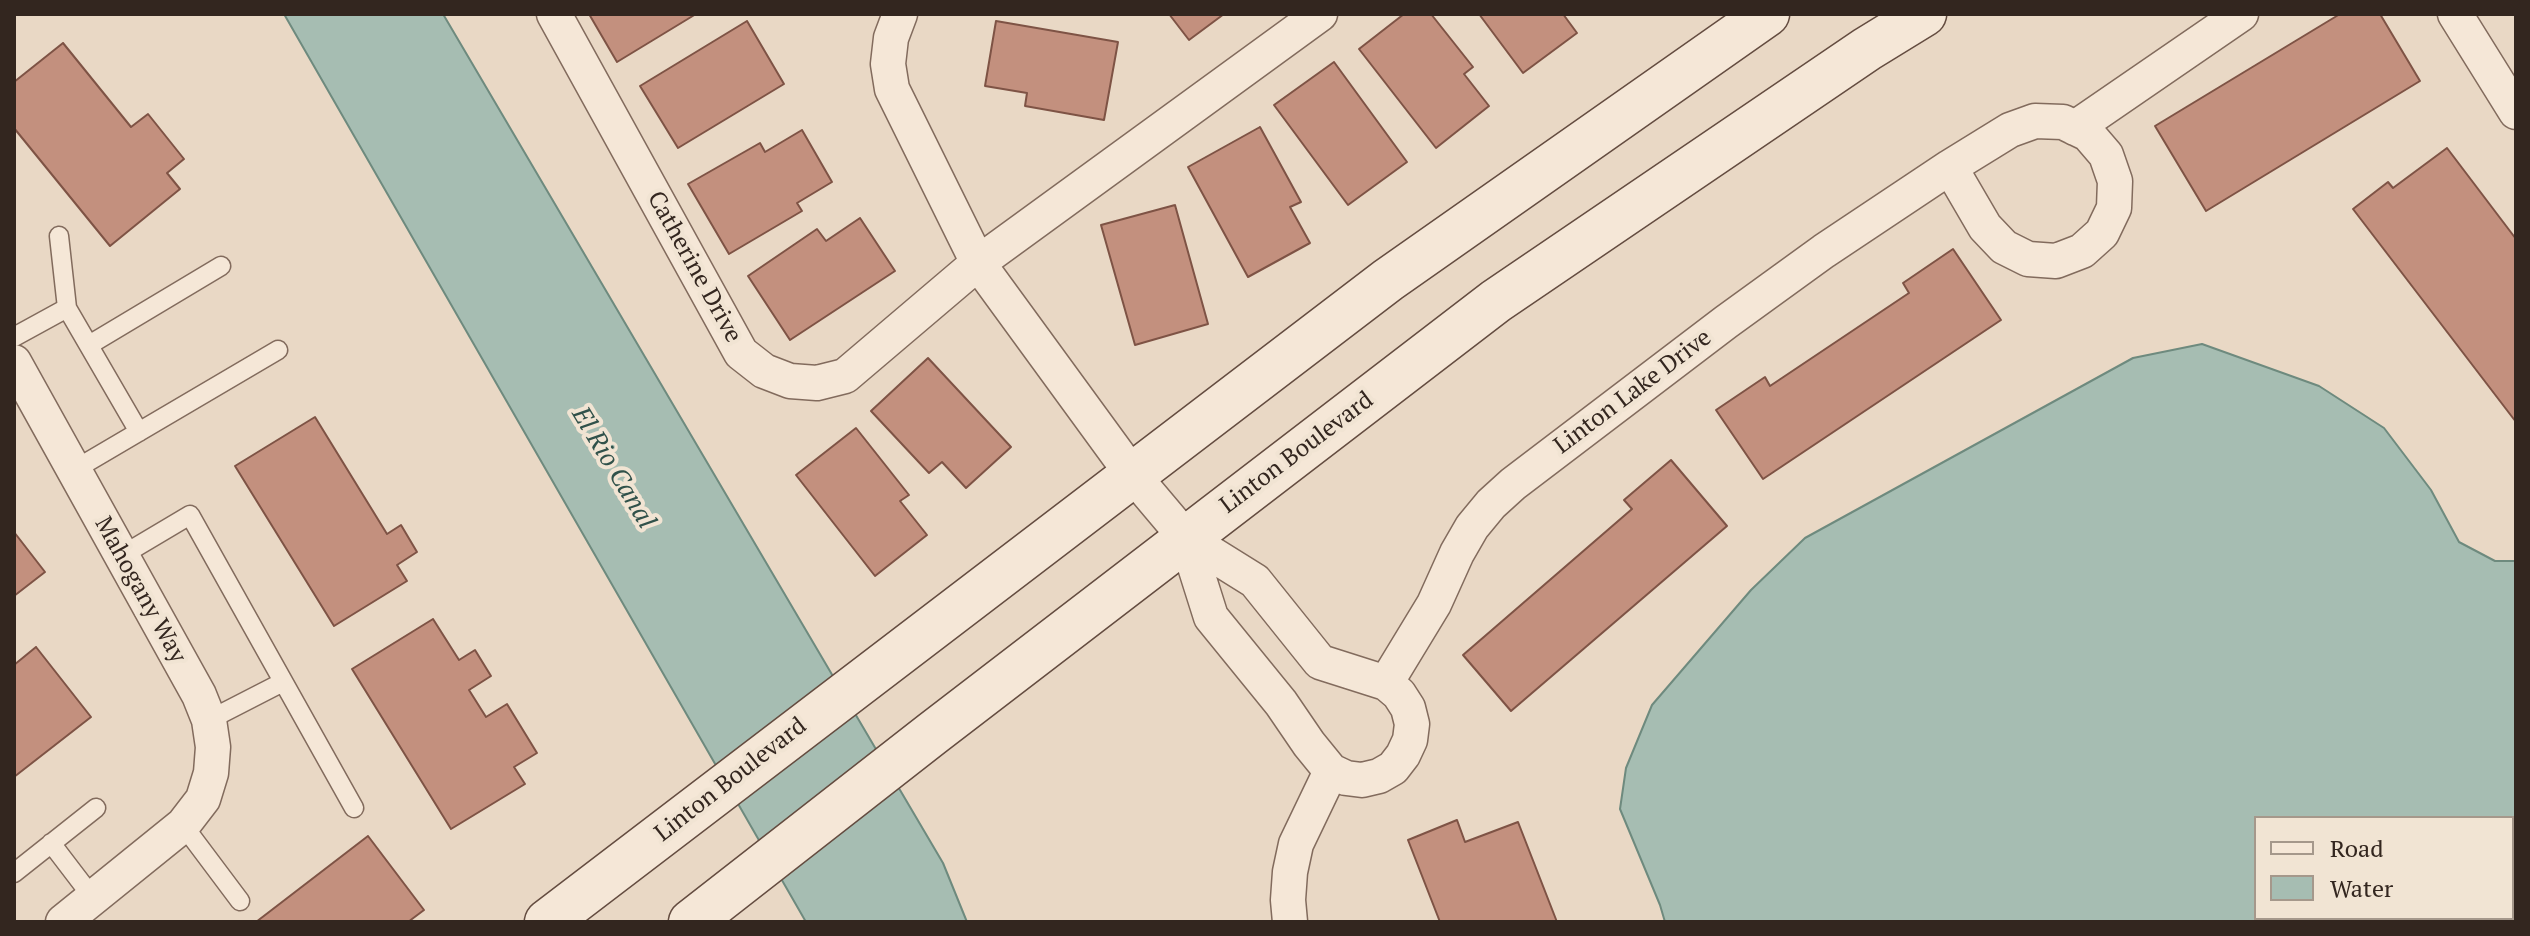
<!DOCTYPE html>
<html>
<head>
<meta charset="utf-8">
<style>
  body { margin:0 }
  #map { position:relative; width:2530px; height:936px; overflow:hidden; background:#e9d8c5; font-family:"PT Serif",serif }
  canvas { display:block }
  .frame { position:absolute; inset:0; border:16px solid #33261f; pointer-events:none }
  .legend { position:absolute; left:2254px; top:816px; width:260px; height:104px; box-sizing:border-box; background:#f1e4d3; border:2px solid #a5988b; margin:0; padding:10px 14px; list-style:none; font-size:24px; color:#33261f }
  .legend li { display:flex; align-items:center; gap:16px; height:40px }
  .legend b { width:40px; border:2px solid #a5988b }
</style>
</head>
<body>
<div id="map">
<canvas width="2530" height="936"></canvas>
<div class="frame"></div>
<ul class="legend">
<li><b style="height:10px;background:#f5e7d7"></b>Road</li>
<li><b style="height:22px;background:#a6bdb2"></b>Water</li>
</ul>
</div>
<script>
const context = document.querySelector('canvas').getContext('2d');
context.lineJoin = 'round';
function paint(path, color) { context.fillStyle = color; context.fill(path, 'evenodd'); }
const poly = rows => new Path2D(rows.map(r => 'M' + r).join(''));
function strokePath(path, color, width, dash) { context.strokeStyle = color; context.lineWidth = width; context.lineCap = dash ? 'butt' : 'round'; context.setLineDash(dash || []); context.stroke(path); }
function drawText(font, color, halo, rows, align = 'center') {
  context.font = font + ' "PT Serif",serif'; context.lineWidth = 8; context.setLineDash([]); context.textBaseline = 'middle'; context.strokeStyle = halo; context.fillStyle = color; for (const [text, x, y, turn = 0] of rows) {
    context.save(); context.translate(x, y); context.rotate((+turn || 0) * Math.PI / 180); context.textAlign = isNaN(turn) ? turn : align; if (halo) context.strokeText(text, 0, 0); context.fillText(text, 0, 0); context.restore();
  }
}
const water = poly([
  [284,14,443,14,943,863,967,922,806,922,284,14],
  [2202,344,2319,386,2384,428,2431,490,2459,542,2495,561,2516,561,2516,922,1665,922,1660,905,1620,809,1626,768,1652,705,1751,590,1805,538,2133,358,2202,344],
  [2256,818,2512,818,2512,918,2256,918,2256,818]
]);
paint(water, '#a6bdb2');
strokePath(water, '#6e8a7e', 2);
const building = poly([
  [589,14,696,14,617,62,589,14],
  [1169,14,1224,14,1189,40,1169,14],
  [1404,14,1431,14,1473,67,1464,74,1489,106,1436,148,1359,49,1404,14],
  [1479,14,1563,14,1577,33,1523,73,1479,14],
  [2340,14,2380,14,2420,81,2206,211,2155,126,2340,14],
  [747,21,784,84,678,148,640,86,747,21],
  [996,21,1118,42,1104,120,1025,106,1027,93,985,86,996,21],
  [63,43,131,127,148,114,184,159,167,173,180,189,110,246,14,128,14,82,63,43],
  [1334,62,1407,162,1348,205,1274,105,1334,62],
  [1260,127,1301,202,1290,207,1310,243,1248,277,1188,167,1260,127],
  [802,130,832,182,797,203,802,211,729,254,688,184,760,143,765,152,802,130],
  [2447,148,2516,239,2516,422,2353,209,2388,182,2393,188,2447,148],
  [1175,205,1208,324,1135,345,1101,225,1175,205],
  [860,218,895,271,790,340,748,276,817,229,826,241,860,218],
  [1953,249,2001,320,1763,479,1716,410,1765,377,1770,386,1909,293,1903,283,1953,249],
  [928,358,1011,447,966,488,942,462,929,473,871,411,928,358],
  [315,417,387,534,401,525,417,552,397,565,407,581,334,626,235,466,315,417],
  [856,428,909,495,900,501,927,535,875,576,796,475,856,428],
  [1671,460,1727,526,1511,711,1463,655,1632,509,1624,500,1671,460],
  [14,532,45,572,14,596,14,532],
  [433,619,459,660,475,650,491,676,469,690,486,717,507,704,537,753,514,767,525,784,451,829,352,669,433,619],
  [36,647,91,717,14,777,14,665,36,647],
  [1457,820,1465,842,1518,822,1557,922,1440,922,1408,840,1457,820],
  [368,836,424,910,408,922,256,922,368,836]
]);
paint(building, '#c3907e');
strokePath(building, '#7e5345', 2);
const lane = poly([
  [67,308,139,432],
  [14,337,67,308,59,236],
  [89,345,221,266],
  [74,470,278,350],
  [121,556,190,515,354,808],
  [209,720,283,682],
  [183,825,240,901],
  [51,843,93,898],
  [14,873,96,808]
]);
const street = poly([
  [554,14,741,353,764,371,790,381,817,383,845,376,978,263,1320,14],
  [900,14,891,38,888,64,892,89,978,263,1132,474,1186,538,1255,581,1320,662,1386,683,1399,694,1408,708,1412,724,1410,740,1403,755,1393,768,1379,776,1362,780,1346,778,1331,771,1309,744,1281,703,1211,617,1186,538],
  [2455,14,2516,112],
  [2075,128,2241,14],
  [14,362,199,695,209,720,213,747,211,773,203,799,183,825,63,922],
  [1386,683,1434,604,1457,553,1472,527,1491,504,1513,484,1726,322,1824,251,1950,167,2010,130,2035,121,2063,122,2088,134,2106,155,2115,181,2114,208,2102,233,2082,251,2056,261,2028,259,2004,247,1985,227,1950,167],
  [1290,922,1288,900,1290,872,1296,844,1331,771]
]);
const secondary = poly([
  [547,922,1388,280,1767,14],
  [691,922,933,733,1496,301,1867,49,1924,14]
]);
strokePath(lane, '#826b5d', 21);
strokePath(street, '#826b5d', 37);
strokePath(secondary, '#644c40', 47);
strokePath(lane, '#f5e7d7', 18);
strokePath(street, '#f5e7d7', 34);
strokePath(secondary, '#f5e7d7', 44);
drawText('24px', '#33261f', '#f1e4d3', [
  ["Catherine Drive",694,267,61],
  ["Linton Lake Drive",1633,392,-37],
  ["Linton Boulevard",1297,453,-37],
  ["Mahogany Way",140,590,61],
  ["Linton Boulevard",731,780,-38]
]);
drawText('italic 26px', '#30514a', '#f1e4d3', [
  ["El Rio Canal",613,468,59]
]);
</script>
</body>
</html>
